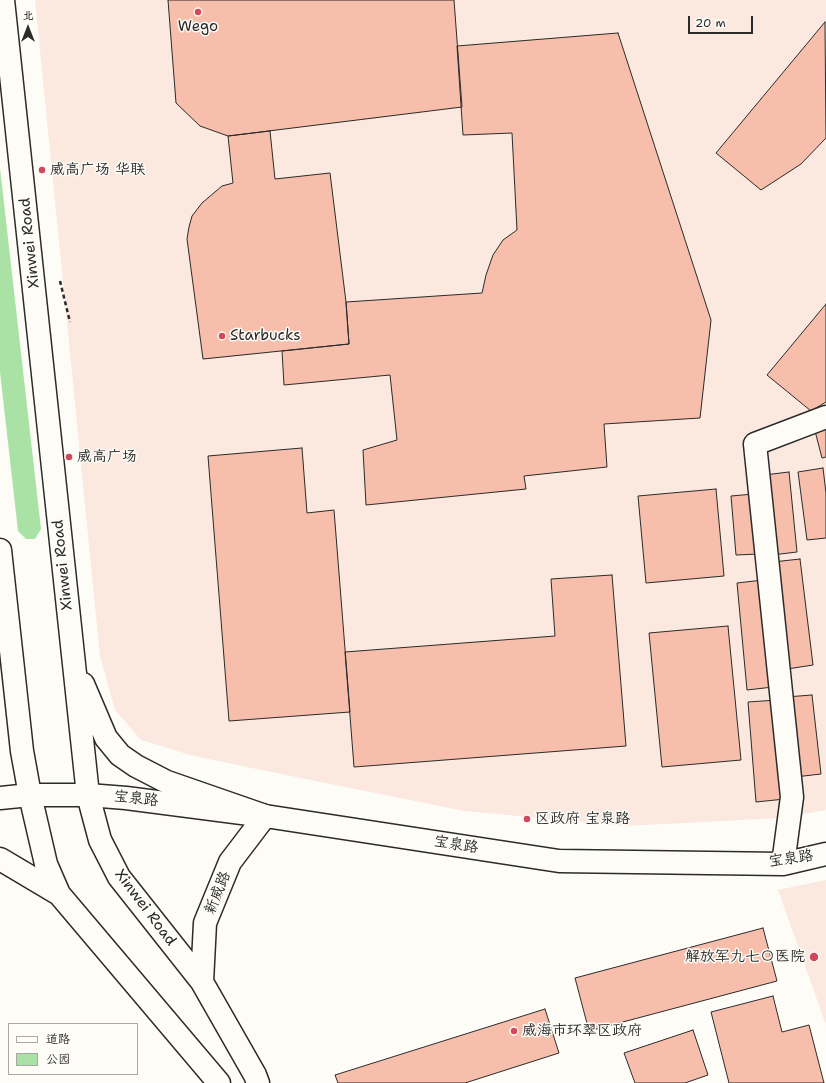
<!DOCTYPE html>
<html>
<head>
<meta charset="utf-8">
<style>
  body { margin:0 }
  #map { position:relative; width:826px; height:1083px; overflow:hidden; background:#fdfcf7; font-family:"Shantell Sans","LXGW WenKai TC",sans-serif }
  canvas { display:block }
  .legend { position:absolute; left:8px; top:1023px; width:130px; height:52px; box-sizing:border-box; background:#fdfcf7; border:1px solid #a9a8a5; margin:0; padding:5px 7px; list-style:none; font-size:12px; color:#2b2b2b }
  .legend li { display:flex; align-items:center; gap:8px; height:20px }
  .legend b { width:20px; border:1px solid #a9a8a5 }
  .north { position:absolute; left:8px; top:8px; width:40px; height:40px; -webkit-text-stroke:3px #fdfcf7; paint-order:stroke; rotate:0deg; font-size:11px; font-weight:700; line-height:16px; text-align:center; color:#2b2b2b }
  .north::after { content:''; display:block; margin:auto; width:14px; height:18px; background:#2b2b2b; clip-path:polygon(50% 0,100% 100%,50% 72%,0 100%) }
  .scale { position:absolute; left:688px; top:16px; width:65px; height:18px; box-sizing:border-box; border:2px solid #2b2b2b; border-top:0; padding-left:5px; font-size:12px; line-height:14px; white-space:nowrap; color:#2b2b2b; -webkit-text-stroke:3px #fdfcf7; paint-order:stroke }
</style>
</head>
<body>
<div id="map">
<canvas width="826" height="1083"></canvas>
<ul class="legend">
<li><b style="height:5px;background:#fdfcf7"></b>道路</li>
<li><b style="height:11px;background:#aae2a6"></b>公园</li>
</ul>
<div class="north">北</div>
<div class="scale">20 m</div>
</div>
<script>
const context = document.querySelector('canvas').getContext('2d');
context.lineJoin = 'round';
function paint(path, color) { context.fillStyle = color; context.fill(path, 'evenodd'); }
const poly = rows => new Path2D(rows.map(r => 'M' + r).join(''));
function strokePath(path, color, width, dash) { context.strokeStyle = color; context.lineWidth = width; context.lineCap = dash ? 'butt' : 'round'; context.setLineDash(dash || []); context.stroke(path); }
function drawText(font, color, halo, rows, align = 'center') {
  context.font = font + ' "Shantell Sans","LXGW WenKai TC",sans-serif'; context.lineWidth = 3; context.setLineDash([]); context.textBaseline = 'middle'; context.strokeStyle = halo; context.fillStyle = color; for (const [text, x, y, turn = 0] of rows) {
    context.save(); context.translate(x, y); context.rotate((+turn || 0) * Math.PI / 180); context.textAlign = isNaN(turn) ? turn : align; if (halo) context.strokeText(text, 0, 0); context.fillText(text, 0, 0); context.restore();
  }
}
paint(poly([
  [35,0,826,0,826,810,781,818,625,826,464,811,242,766,190,755,141,740,115,710,100,656],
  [826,880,826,1025,778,890]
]), '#fbe9e0');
paint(poly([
  [0,168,41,529,35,539,26,539,18,531,0,372]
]), '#aae2a6');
const building = poly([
  [168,0,454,0,462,107,228,136,200,126,176,103,168,0],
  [825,22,826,138,801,164,761,190,716,153,825,22],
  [618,33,711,320,700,418,604,424,607,467,524,476,526,489,366,505,363,450,397,440,390,375,284,385,282,351,349,344,346,302,482,293,486,275,493,255,503,240,517,230,512,133,463,135,457,46,618,33],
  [270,131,275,179,330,173,346,302,349,344,203,359,187,239,189,227,192,216,202,203,222,186,233,183,228,136,270,131],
  [826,304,826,402,811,411,767,375,826,304],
  [826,428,826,457,822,458,815,431,826,428],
  [302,448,307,513,334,510,350,712,229,721,208,456,302,448],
  [823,468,826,493,826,538,807,540,798,472,823,468],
  [789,472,797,552,772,555,764,475,789,472],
  [716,489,724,576,646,583,638,496,716,489],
  [754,494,759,554,736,555,731,496,754,494],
  [800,559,813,665,787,669,773,562,800,559],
  [612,575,626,746,354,767,345,652,555,636,551,579,612,575],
  [763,580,773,687,747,690,737,583,763,580],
  [728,626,741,760,662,767,649,633,728,626],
  [812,695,821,774,795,777,786,697,812,695],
  [777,700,785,799,756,802,748,702,777,700],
  [763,928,777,981,589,1031,575,978,763,928],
  [773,996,782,1032,809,1025,824,1083,729,1083,711,1012,773,996],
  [545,1009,559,1053,465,1083,338,1083,335,1075,545,1009],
  [693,1030,708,1075,685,1083,635,1083,624,1053,693,1030]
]);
paint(building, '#f6beab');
strokePath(building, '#2b2b2b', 1);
const minor = poly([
  [0,798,30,795,88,795,126,798,265,816,559,861,783,864,826,854],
  [783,864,792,797,755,444,826,417]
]);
const major = poly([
  [3,0,88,795,100,840,119,877,202,982,255,1075,258,1083],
  [0,550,22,751,30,795,46,864,59,894,219,1083],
  [83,684,106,738,120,755,136,766,167,782,265,816,230,862,205,923,202,982],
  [0,859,59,894]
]);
strokePath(minor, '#2b2b2b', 25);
strokePath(major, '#2b2b2b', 25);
strokePath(poly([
  [60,281,70,322]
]), '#2b2b2b', 2.5, [4, 3]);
strokePath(minor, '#fdfcf7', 22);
strokePath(major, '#fdfcf7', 22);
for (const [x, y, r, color] of [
  [198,12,4,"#d1495b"],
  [42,170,4,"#d1495b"],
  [222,336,4,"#d1495b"],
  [69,457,4,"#d1495b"],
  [527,819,4,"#d1495b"],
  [814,957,5,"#d1495b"],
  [514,1031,4,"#d1495b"]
]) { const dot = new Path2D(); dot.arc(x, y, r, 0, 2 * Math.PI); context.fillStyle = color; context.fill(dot); strokePath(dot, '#fdfcf7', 1.5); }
drawText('15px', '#2b2b2b', '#fdfcf7', [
  ["Wego",198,27,"center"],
  ["威高广场 华联",50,170],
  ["Starbucks",230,336],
  ["威高广场",77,457],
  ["区政府 宝泉路",535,819],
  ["解放军九七〇医院",805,957,"right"],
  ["威海市环翠区政府",522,1031]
], 'left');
drawText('15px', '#2b2b2b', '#fdfcf7', [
  ["Xinwei Road",30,243,-96],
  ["Xinwei Road",63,565,-96],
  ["宝泉路",136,799,6],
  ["宝泉路",456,845,9],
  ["宝泉路",791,859,-8],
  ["新威路",218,893,-68],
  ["Xinwei Road",145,908,53]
]);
</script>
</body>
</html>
